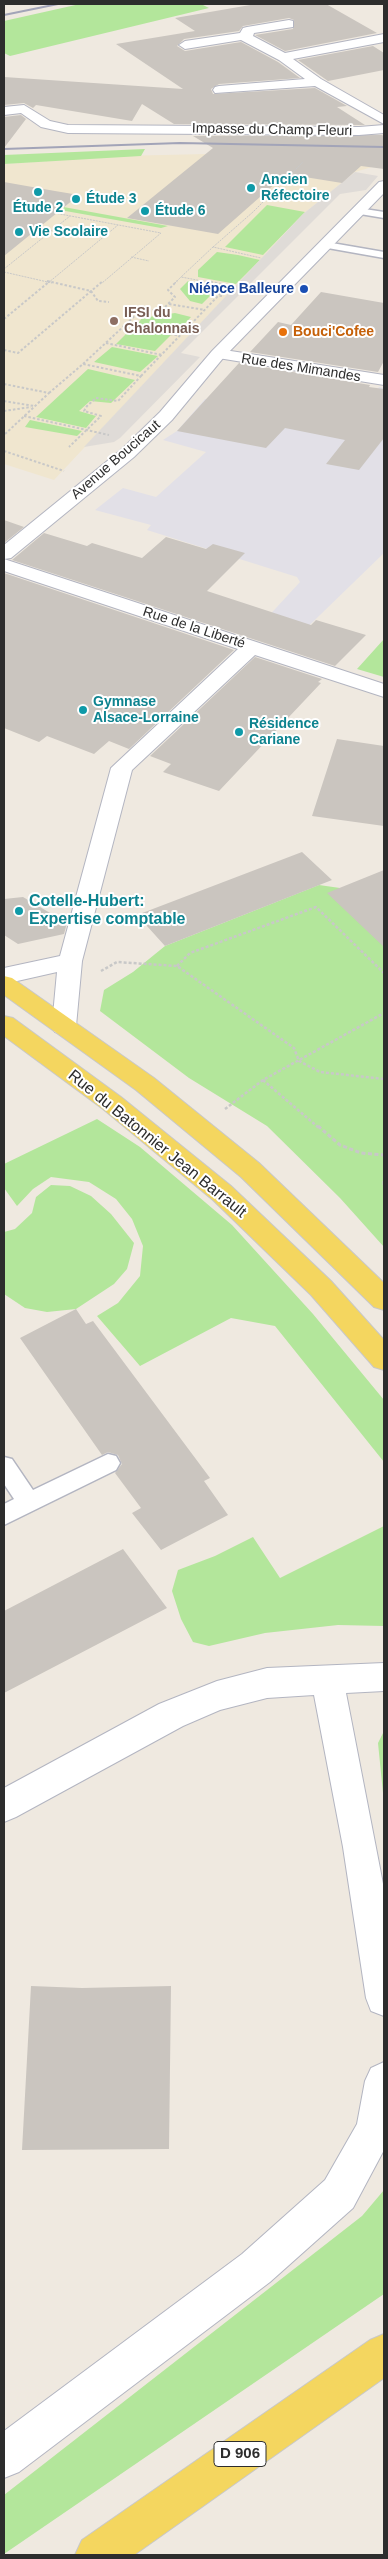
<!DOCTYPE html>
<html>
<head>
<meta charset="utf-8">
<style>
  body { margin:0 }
  #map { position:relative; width:388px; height:2559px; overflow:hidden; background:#efe9e0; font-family:Helvetica,sans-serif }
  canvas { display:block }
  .frame { position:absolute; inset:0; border:5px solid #2d2d2d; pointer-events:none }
</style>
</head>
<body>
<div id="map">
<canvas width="388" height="2559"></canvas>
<div class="frame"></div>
</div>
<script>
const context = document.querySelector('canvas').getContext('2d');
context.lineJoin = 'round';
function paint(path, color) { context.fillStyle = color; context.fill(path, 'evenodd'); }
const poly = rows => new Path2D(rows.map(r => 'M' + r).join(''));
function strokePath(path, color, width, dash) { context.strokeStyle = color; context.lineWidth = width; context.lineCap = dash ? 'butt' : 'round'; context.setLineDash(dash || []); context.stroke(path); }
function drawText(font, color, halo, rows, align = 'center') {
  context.font = font + ' Helvetica,sans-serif'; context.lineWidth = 4; context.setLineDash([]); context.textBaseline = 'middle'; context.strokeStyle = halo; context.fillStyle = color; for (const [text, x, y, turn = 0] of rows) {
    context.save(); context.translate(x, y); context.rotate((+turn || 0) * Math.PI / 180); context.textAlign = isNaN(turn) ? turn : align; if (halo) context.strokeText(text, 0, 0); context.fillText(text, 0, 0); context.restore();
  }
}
paint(poly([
  [379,387,384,388,384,553,288,646,252,634,300,582,297,577,147,530,151,525,95,510,123,488,156,497,206,452,163,440,177,431,205,399,250,407,370,401]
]), '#e2e0e7');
paint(poly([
  [251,153,384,154,384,157,372,167,355,172,303,214,54,480,4,464,4,164,118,156]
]), '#f0e6cf');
paint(poly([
  [80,4,201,4,209,8,10,56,4,53,4,21],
  [145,149,141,156,4,164,4,155],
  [47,204,168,226,161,228,43,207],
  [267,205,305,212,263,255,225,247],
  [217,252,238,255,260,260,236,284,198,277,198,270],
  [188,281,219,287,202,304,190,301,180,289],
  [175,313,191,317,177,332,137,325,142,318],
  [132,328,171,335,155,351,116,344],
  [112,347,158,356,140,372,94,362],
  [88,369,135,380,111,403,90,401,79,411,96,416,86,428,36,417],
  [30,420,82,431,77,436,25,427],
  [384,639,384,677,357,669],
  [319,885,340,888,384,942,384,1247,340,1198,267,1126,189,1078,100,1011,104,990,133,972,165,946],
  [97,1119,140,1147,232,1225,313,1314,384,1400,384,1462,275,1326,231,1318,140,1366,97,1316,118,1303,140,1276,143,1246,132,1219,116,1199,89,1182,51,1177,33,1189,17,1206,4,1188,4,1164],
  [51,1185,70,1186,91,1196,111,1214,134,1243,127,1269,114,1284,76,1309,47,1312,25,1308,4,1294,4,1232,15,1229,32,1213,36,1197],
  [384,1526,384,1626,338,1625,265,1633,209,1646,193,1642,181,1619,172,1591,178,1570,215,1556,253,1537,280,1578],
  [384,1731,384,1803,378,1743],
  [384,2190,384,2294,4,2554,4,2495,362,2216]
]), '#b3e69b');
paint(poly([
  [355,172,378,176,366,190,340,194,181,353,200,357,120,438,114,442,84,447,303,214]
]), '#dfdbd7');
paint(poly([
  [256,4,326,4,377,33,285,51,255,35,293,29,294,20,289,18,243,26,239,31,184,39,177,46,185,51,241,42,278,62,300,78,219,84,211,89,213,94,315,88,347,106,337,107,365,125,174,124,142,104,132,121,36,105,33,108,24,103,4,105,4,77,183,89,116,44,195,31,175,18],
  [373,46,384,53,384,70,328,81,298,60],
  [21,115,26,119,4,148,4,117],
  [382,135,384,136,384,169,361,166,342,183,286,174,218,234,127,218,213,148,193,136],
  [4,182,55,191,79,195,4,256],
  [321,292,384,303,384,361,378,372,250,352,278,322,291,325],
  [239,363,370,385,369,387,384,389,384,438,359,470,326,464,345,440,285,428,266,448,177,431],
  [4,520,24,527,4,543],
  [44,533,87,546,92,543,142,558,166,537,206,549,213,544,245,553,207,591,311,625,316,620,366,635,335,666,12,560],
  [4,573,234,650,129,749,109,741,94,754,47,736,39,742,4,728],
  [255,657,322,679,318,682,321,683,219,791,163,772,171,764,150,756],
  [337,739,384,746,384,826,312,816],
  [302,852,332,880,165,946,137,915],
  [384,870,384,947,327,893],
  [23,897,67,923,64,934,18,944,4,935,4,899],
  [76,1309,86,1324,93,1321,210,1478,204,1481,228,1515,161,1550,132,1513,141,1508,115,1473,122,1464,118,1455,108,1452,102,1455,20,1338],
  [123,1549,167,1608,4,1693,4,1611],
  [31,1986,82,1988,171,1986,169,2149,22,2150]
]), '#cac5bf');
const service = poly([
  [358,208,384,212,384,218,354,213,354,209,358,208],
  [326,242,384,252,384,258,322,247,320,245,326,242],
  [108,1454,116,1456,120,1463,116,1470,4,1525,4,1504,14,1499,4,1484,4,1457,12,1459,33,1490,108,1454]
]);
const minor = poly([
  [289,20,293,21,293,27,254,33,253,36,285,53,384,34,384,42,293,59,321,79,384,115,384,124,315,86,215,93,213,90,215,87,219,86,305,79,279,60,241,40,185,49,179,45,185,41,240,33,243,28,247,27,289,20],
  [24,105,50,121,68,125,359,127,384,125,384,133,359,135,68,133,41,127,21,113,4,115,4,107,24,105],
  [218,349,384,375,384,385,212,357,210,354,218,349],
  [4,559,384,684,384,697,255,655,132,770,82,961,76,1026,73,1032,64,1034,55,1032,52,1026,57,972,4,984,4,968,60,956,111,768,238,649,4,571,4,559]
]);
const tertiary = poly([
  [384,1663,384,1691,346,1693,384,1889,384,2016,371,2011,366,1998,343,1847,314,1695,267,1698,220,1710,183,1726,16,1817,4,1822,4,1788,159,1704,217,1681,267,1668,384,1663],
  [384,2062,384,2150,353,2208,270,2282,19,2472,4,2478,4,2431,242,2254,325,2180,357,2124,365,2081,371,2068,384,2062]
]);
const secondary = poly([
  [384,181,384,193,224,357,172,420,134,457,11,558,4,559,4,545,122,449,160,412,212,351,379,182,384,181]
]);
const primary = poly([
  [4,976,12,978,154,1078,259,1163,384,1283,384,1310,374,1307,241,1177,136,1090,4,995,4,976],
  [4,1016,13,1018,121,1097,231,1186,331,1281,384,1340,384,1370,374,1367,311,1295,213,1200,103,1109,4,1036,4,1016],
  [384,2334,384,2378,134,2555,75,2555,82,2540,370,2340,384,2334]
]);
strokePath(service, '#b3b5c1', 3);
strokePath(minor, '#b3b5c1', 2);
strokePath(tertiary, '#b3b5c1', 2);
strokePath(secondary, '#b3b5c1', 2);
strokePath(primary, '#c8c8c8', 2);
strokePath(poly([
  [28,208,161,233,102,283],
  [213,247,253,212,303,162],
  [131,257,149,261],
  [4,269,70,216],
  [4,272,52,283],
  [48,283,118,225],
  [175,283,181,277],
  [213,283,181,277,213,247,261,258]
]), '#c8c8c8', 1, [2, 1]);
strokePath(poly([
  [47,281,91,291,98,301,109,302],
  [206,281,227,285,218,296],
  [169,304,205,310],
  [4,319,50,281],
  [126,325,180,336],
  [106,343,162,355],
  [4,350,18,353,103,281],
  [83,364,139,312,163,309,175,297,168,290,177,281],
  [141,376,218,296,224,296],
  [4,384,49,393,4,435],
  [49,393,83,364,141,376,118,401,96,398,87,406,84,411,101,416,69,447],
  [4,401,34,406],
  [4,411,31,407],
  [24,416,109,435],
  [4,451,64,471]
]), '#c8c8c8', 2, [2.5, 2]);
strokePath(poly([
  [177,966,190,953,316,907,384,973],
  [101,971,117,962,177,966,294,1048,299,1061,320,1072,384,1079],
  [263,1080,319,1128],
  [225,1109,263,1080,384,1013]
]), '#c8c8c8', 2.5, [3, 2]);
strokePath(poly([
  [318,1126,340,1145,361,1153,384,1155],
  [384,1181,384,1186]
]), '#c8c8c8', 3, [4, 2.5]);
paint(service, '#fff');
paint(minor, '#fff');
paint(tertiary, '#fff');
paint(secondary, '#fff');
paint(primary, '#f4d65f');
strokePath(poly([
  [4,15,58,4],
  [4,149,180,143,384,147]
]), '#a2a4b8', 2);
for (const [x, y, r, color] of [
  [251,188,5,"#0f9aa8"],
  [38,192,5,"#0f9aa8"],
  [76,199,5,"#0f9aa8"],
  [145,211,5,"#0f9aa8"],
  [19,232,5,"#0f9aa8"],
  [304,289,5,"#1a4fb4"],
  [114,321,5,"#8d6e63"],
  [283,332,5,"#e8710a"],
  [83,710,5,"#0f9aa8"],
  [239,732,5,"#0f9aa8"],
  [19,911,5,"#0f9aa8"]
]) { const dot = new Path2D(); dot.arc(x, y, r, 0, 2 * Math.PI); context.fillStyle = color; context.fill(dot); strokePath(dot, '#fff', 2); }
drawText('14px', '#2d2d2d', '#fff', [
  ["Impasse du Champ Fleuri",272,130,1],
  ["Rue des Mimandes",301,368,9],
  ["Avenue Boucicaut",116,460,-41],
  ["Rue de la Liberté",194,628,18]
]);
drawText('bold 14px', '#0d838f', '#fff', [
  ["Ancien",261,180],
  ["Réfectoire",261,196],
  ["Étude 3",86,199],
  ["Étude 2",38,208,"center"],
  ["Étude 6",155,211],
  ["Vie Scolaire",29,232],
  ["Gymnase",93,702],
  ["Alsace-Lorraine",93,718],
  ["Résidence",249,724],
  ["Cariane",249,740]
], 'left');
drawText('bold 14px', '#164399', '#fff', [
  ["Niépce Balleure",294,289]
], 'right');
drawText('bold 14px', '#785e54', '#fff', [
  ["IFSI du",124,313],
  ["Chalonnais",124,329]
], 'left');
drawText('bold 14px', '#c56008', '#fff', [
  ["Bouci'Cofee",293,332]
], 'left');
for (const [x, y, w] of [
  [240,2454,52]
]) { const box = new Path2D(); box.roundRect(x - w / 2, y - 12.5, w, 25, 4); context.fillStyle = '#fff'; context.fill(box); strokePath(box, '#2d2d2d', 1); }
drawText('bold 15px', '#2d2d2d', null, [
  ["D 906",240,2454]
]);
drawText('bold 16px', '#0d838f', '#fff', [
  ["Cotelle-Hubert:",29,902],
  ["Expertise comptable",29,920]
], 'left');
drawText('16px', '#2d2d2d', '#fff', [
  ["Rue du Batonnier Jean Barrault",157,1144,39]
]);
</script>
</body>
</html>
